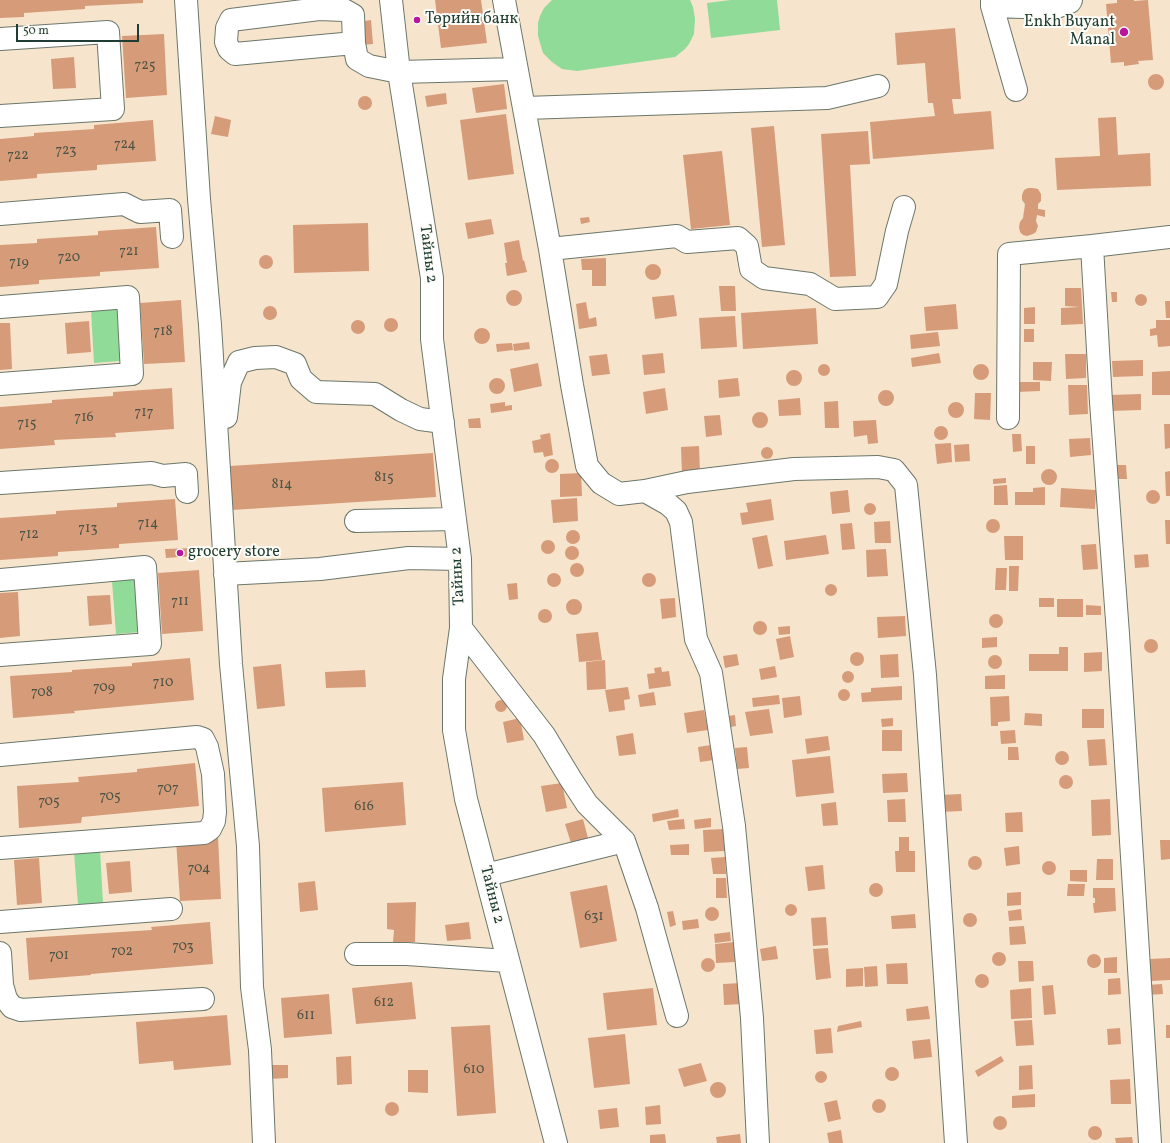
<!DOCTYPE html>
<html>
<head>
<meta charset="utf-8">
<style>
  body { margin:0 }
  #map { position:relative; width:1170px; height:1143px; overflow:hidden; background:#f7e4cd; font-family:Vollkorn,serif }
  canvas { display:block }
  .scale { position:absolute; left:16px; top:24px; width:123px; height:18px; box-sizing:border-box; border:2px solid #1f3d34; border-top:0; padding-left:5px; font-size:12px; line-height:14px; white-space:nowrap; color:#1f3d34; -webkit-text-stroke:3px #fdfcf7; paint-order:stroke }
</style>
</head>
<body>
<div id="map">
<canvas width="1170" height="1143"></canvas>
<div class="scale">50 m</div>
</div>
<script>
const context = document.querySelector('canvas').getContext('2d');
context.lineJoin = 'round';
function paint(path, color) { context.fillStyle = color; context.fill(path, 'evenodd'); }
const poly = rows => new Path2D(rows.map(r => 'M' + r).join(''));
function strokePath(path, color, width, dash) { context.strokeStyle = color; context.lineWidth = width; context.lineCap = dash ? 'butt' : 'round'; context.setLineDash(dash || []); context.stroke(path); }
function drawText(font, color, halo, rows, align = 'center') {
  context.font = font + ' Vollkorn,serif'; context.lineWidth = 4; context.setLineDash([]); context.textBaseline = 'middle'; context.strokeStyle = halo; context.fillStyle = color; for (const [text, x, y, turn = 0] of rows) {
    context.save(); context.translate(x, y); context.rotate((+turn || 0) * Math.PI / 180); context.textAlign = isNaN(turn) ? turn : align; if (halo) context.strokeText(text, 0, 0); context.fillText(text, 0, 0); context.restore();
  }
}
paint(poly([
  [552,0,690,0,693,7,695,19,694,34,689,44,685,49,675,57,577,71,562,69,552,62,543,53,538,36,538,23,540,16,544,8],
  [731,0,777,0,780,30,711,38,707,3],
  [117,308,120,361,94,363,91,310],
  [138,579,141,632,116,634,112,581],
  [100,850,103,903,78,905,74,852]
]), '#8fdb97');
paint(poly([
  [0,0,143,0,143,3,85,6,85,9,24,13,24,17,0,18],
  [435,0,481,0,487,43,441,48],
  [1117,0,1134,0,1134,1,1148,0,1153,60,1138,61,1139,64,1124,66,1124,62,1111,63,1106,4,1117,3],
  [371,20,373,44,360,45,358,22],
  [955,28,961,99,952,99,954,114,991,111,994,149,873,159,870,122,935,116,933,103,928,103,925,63,897,65,895,33],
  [164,34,167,95,126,98,122,36],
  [74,57,76,88,53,89,51,59],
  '1148 82a8 8 0 1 1 16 0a8 8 0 1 1-16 0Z',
  [504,84,507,109,476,113,472,88],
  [446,93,447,104,427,107,425,96],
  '358 103a7 7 0 1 1 14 0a7 7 0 1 1-14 0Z',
  [506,114,514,174,468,180,460,120],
  [215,116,231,120,228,137,211,134],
  [1116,117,1118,155,1150,153,1151,186,1057,190,1055,158,1100,156,1098,118],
  [153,120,156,161,97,165,97,170,37,174,37,178,0,181,0,139,34,136,34,133,94,129,94,125],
  [774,126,785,245,762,247,751,128],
  [868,131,870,164,850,165,856,276,830,277,821,134],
  [722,151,730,225,691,229,683,155],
  [1028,188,1033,188,1038,189,1041,194,1041,201,1038,204,1038,209,1045,210,1045,217,1037,215,1036,221,1038,226,1036,232,1033,234,1027,236,1023,235,1020,232,1019,227,1020,222,1023,218,1025,204,1022,200,1022,195,1024,190],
  [589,217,590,222,581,224,580,218],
  [491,219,494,234,468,239,465,223],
  [368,223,369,271,294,273,293,225],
  [156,227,159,268,100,272,100,276,39,280,39,284,0,287,0,245,37,243,37,239,98,235,98,231],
  [519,240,523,261,524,260,527,272,507,276,505,263,507,263,504,243],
  '259 262a7 7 0 1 1 14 0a7 7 0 1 1-14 0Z',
  [606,258,606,286,592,286,592,270,582,270,581,259],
  '645 272a8 8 0 1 1 16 0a8 8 0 1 1-16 0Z',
  [719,286,735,286,736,311,721,311],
  [1065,288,1081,288,1083,324,1061,325,1061,308,1080,307,1065,306],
  '506 298a8 8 0 1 1 16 0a8 8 0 1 1-16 0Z',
  [1111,292,1117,292,1117,302,1112,302],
  '1135 300a6 6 0 1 1 12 0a6 6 0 1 1-12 0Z',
  [674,295,677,316,655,319,652,297],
  [181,300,185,362,144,364,140,303],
  [1165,301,1170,301,1170,318,1166,318],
  [586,302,589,319,596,317,597,326,579,329,576,304],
  [956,304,958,329,926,331,924,307],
  '263 313a7 7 0 1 1 14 0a7 7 0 1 1-14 0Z',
  [1035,307,1035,324,1024,324,1024,308],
  [816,308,818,344,743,349,741,313],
  [735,316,737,347,701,349,699,318],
  '384 325a7 7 0 1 1 14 0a7 7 0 1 1-14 0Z',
  '351 327a7 7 0 1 1 14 0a7 7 0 1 1-14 0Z',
  [1156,320,1170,320,1170,346,1158,347,1157,335,1150,336,1150,329,1156,328],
  [89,321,91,352,67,354,65,323],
  [0,323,10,323,12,369,0,370],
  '474 336a8 8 0 1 1 16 0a8 8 0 1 1-16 0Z',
  [1024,329,1034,329,1034,342,1024,342],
  [938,332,940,346,911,349,910,335],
  [529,342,530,349,514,351,513,344],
  [512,343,513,350,497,352,496,344],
  [663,353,665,373,644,375,642,355],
  [939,353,941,363,912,367,911,358],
  [607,354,610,374,592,376,589,356],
  [1065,354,1086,354,1086,378,1066,379],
  [1143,360,1143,376,1113,377,1112,361],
  [1033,362,1052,362,1051,381,1033,380],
  [538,363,542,386,514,392,510,369],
  '818 370a6 6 0 1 1 12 0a6 6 0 1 1-12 0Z',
  '973 372a8 8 0 1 1 16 0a8 8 0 1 1-16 0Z',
  '786 378a8 8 0 1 1 16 0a8 8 0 1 1-16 0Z',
  [1170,371,1170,395,1152,395,1152,372],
  [738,378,740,396,719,398,718,380],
  '489 386a8 8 0 1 1 16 0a8 8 0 1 1-16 0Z',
  [1017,382,1040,382,1040,391,1017,392],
  [1068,385,1087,385,1088,414,1069,415],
  [172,388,174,429,115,433,116,437,54,440,55,445,0,449,0,407,52,403,52,400,113,396,113,392],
  [665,388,668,410,646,414,643,392],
  '878 398a8 8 0 1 1 16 0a8 8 0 1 1-16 0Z',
  [975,393,991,393,990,420,974,419],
  [1141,394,1141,410,1110,411,1110,395],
  [800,398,801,415,779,416,778,400],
  [838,401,839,428,825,428,824,402],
  [505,402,505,406,512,405,512,410,491,413,490,404],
  '948 410a8 8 0 1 1 16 0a8 8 0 1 1-16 0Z',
  '752 420a8 8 0 1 1 16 0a8 8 0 1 1-16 0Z',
  [720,415,722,435,706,437,704,416],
  [480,418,481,428,469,428,468,419],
  [876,420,878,443,868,444,867,435,854,437,853,421],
  [1164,424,1170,424,1170,448,1165,449],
  '934 433a7 7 0 1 1 14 0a7 7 0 1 1-14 0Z',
  [550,433,553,455,544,457,543,452,534,453,532,441,541,439,540,435],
  [1012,434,1021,434,1022,451,1013,452],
  [1090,438,1091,455,1070,457,1069,439],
  [951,443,952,462,937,464,935,444],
  [969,444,970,461,955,462,954,445],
  [699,446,700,473,682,474,681,447],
  [1026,446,1035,446,1035,464,1026,464],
  '761 453a6 6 0 1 1 12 0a6 6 0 1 1-12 0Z',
  [433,453,436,497,232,510,230,466],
  '545 466a7 7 0 1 1 14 0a7 7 0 1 1-14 0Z',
  [1115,465,1126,465,1127,479,1116,479],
  '1041 477a8 8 0 1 1 16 0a8 8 0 1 1-16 0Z',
  [1170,471,1170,496,1166,496,1165,472],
  [581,473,582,496,560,497,560,474],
  [1006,478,1006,483,993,484,993,479],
  [1007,485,1008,505,994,505,994,486],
  [1045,487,1045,505,1015,505,1015,492,1033,492,1033,488],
  [1061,488,1096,490,1095,509,1060,507],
  [848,490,850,512,832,514,830,492],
  '1146 497a7 7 0 1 1 14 0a7 7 0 1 1-14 0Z',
  [577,498,578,521,553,523,551,500],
  [175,499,178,540,119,544,119,548,58,552,58,556,0,560,0,518,56,514,56,511,117,507,117,503],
  [771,499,774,520,742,525,740,513,748,512,746,503],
  '864 509a6 6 0 1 1 12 0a6 6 0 1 1-12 0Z',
  '986 526a7 7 0 1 1 14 0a7 7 0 1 1-14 0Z',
  [1165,520,1170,520,1170,544,1166,544],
  [890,521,891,543,875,543,874,522],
  [852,523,855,549,842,550,840,524],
  '566 537a7 7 0 1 1 14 0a7 7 0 1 1-14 0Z',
  [767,535,773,566,758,569,752,538],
  [826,535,829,554,786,560,784,541],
  [1004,536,1023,536,1023,560,1005,560],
  '541 547a7 7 0 1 1 14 0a7 7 0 1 1-14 0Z',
  [1096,544,1098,569,1083,570,1081,545],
  '565 553a7 7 0 1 1 14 0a7 7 0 1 1-14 0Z',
  [193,548,194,556,166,558,165,549],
  [886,549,888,576,867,577,866,550],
  [1148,554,1149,567,1135,568,1134,555],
  '570 570a7 7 0 1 1 14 0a7 7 0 1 1-14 0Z',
  [1009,566,1019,566,1018,591,1009,591],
  [996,568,1007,568,1006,590,995,590],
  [199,570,203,631,162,634,158,573],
  '547 580a7 7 0 1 1 14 0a7 7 0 1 1-14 0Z',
  '642 580a7 7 0 1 1 14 0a7 7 0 1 1-14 0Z',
  [517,583,518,599,509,600,507,584],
  '825 590a6 6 0 1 1 12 0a6 6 0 1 1-12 0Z',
  [18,592,20,636,0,638,0,593],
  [110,595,112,624,89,626,87,596],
  [675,598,676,617,662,619,660,599],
  [1039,598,1054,598,1054,607,1039,607],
  [1057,599,1083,599,1083,617,1057,617],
  '566 607a8 8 0 1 1 16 0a8 8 0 1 1-16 0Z',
  [1086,605,1101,606,1101,615,1086,615],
  '538 616a7 7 0 1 1 14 0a7 7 0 1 1-14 0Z',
  '989 621a7 7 0 1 1 14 0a7 7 0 1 1-14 0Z',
  [905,616,906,636,878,638,877,617],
  '753 628a7 7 0 1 1 14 0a7 7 0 1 1-14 0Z',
  [790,626,790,634,779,635,778,627],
  [598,632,602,660,579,662,576,634],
  [790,636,794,657,780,660,776,639],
  [997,637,997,647,982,648,982,638],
  '1144 646a7 7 0 1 1 14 0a7 7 0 1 1-14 0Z',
  [1059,647,1068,647,1068,671,1029,671,1029,654,1059,654],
  '850 659a7 7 0 1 1 14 0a7 7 0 1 1-14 0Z',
  [1102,652,1102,671,1084,672,1084,653],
  [737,654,739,665,725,668,723,656],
  [898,654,899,677,881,678,880,655],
  '988 662a7 7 0 1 1 14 0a7 7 0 1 1-14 0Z',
  [190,658,194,700,74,711,75,713,13,718,10,676,72,672,72,670,132,666,132,663],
  [605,660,606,689,587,690,586,662],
  [281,664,285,706,257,709,253,667],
  [775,666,777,677,761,680,759,669],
  [661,667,662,672,669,671,671,686,649,689,647,674,655,673,654,668],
  [365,670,366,687,326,688,325,672],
  '842 677a6 6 0 1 1 12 0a6 6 0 1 1-12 0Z',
  [1005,675,1005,689,985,689,985,676],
  [902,686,902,700,862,702,861,693,871,692,871,688],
  [628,687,630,699,624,700,625,710,609,712,605,690],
  '838 695a6 6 0 1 1 12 0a6 6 0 1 1-12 0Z',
  [654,692,656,705,640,707,638,695],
  [779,695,780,704,753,707,752,698],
  [800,696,802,715,784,718,782,698],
  [1009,696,1010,721,998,722,998,726,991,726,990,697],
  '495 706a6 6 0 1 1 12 0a6 6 0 1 1-12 0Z',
  [769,709,773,733,750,736,745,712],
  [1082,709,1104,709,1104,728,1082,728],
  [704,710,708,730,687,733,684,713],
  [1025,713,1042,714,1042,726,1024,725],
  [735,715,736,726,731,727,729,716],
  [520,718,524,740,507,743,503,722],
  [893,718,893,726,882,727,881,719],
  [882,730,902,730,902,751,882,751],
  [1015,730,1016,743,1001,744,1000,731],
  [633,733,636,754,619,756,616,736],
  [828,736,830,750,807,754,805,739],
  [1105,739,1107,765,1089,766,1087,740],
  [711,745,714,760,700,762,698,747],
  [747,747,749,768,737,769,735,748],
  [1008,747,1018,747,1019,760,1008,760],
  '1055 758a7 7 0 1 1 14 0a7 7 0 1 1-14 0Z',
  [830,756,834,793,796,797,792,760],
  [195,763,199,806,82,817,81,823,19,828,17,786,79,782,78,777,137,772,137,769],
  [907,773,908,792,883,793,882,774],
  '1059 782a7 7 0 1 1 14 0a7 7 0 1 1-14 0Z',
  [403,782,406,825,325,832,322,788],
  [562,783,567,808,546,812,541,786],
  [961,794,962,811,940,812,940,795],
  [905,799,906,822,888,822,887,800],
  [1110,799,1111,835,1092,836,1091,800],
  [836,802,838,825,823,826,821,804],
  [678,809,679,817,653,822,652,814],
  [1022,812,1023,832,1006,832,1005,813],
  [711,818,711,827,695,829,694,820],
  [583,819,588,838,571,843,565,824],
  [684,819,685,829,669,830,667,821],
  [724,829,725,851,704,852,703,830],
  [218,837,221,899,180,901,176,840],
  [899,837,909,837,909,851,915,851,915,872,896,872,895,851,899,851],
  [1160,840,1170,840,1170,859,1161,860],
  [689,844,689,855,671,855,670,845],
  [1019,846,1020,864,1006,866,1004,848],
  '968 863a7 7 0 1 1 14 0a7 7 0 1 1-14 0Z',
  [725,857,726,874,713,874,711,858],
  [39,858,42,903,17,905,14,860],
  [1097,859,1113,859,1113,880,1096,880],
  [130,861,132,892,109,894,106,863],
  '1042 868a7 7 0 1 1 14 0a7 7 0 1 1-14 0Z',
  [823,865,825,889,808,891,805,867],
  [1070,870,1087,870,1087,882,1070,881],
  [716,878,726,878,727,898,716,898],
  [315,881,318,910,300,912,298,883],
  '869 890a7 7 0 1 1 14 0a7 7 0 1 1-14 0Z',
  [1068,884,1085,884,1084,896,1067,896],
  [607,885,617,941,580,948,570,892],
  [1093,888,1115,888,1116,911,1094,913,1093,903,1095,903,1095,898,1093,898],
  [1021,892,1021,905,1007,906,1007,893],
  [416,902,415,942,393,942,394,930,387,929,387,903],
  '785 910a6 6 0 1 1 12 0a6 6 0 1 1-12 0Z',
  '705 914a7 7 0 1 1 14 0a7 7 0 1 1-14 0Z',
  [1021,909,1022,920,1009,921,1008,911],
  [673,911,676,925,670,927,667,912],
  '963 920a7 7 0 1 1 14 0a7 7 0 1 1-14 0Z',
  [915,914,916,928,892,929,891,916],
  [826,917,828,945,813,946,811,918],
  [698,919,699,928,683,930,682,921],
  [210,922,213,964,91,974,91,975,29,980,26,938,152,930,151,927],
  [469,922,471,939,447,941,445,925],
  [1024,926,1026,944,1010,945,1009,927],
  [730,932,731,941,715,943,714,934],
  [734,942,735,962,716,963,715,944],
  [776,946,778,959,762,961,760,949],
  [828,948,831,978,816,980,813,949],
  '992 959a7 7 0 1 1 14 0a7 7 0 1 1-14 0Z',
  '1087 961a7 7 0 1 1 14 0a7 7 0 1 1-14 0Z',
  [1117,957,1117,973,1104,973,1104,958],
  '701 965a7 7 0 1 1 14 0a7 7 0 1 1-14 0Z',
  [1170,958,1170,980,1151,981,1150,959],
  [1018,961,1033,961,1034,981,1019,982],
  [907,963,908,984,887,984,886,964],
  [877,966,878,986,865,987,864,967],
  [863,968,863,986,846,987,846,969],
  '975 981a7 7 0 1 1 14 0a7 7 0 1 1-14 0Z',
  [1120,978,1121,994,1108,995,1108,979],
  [412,982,416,1019,356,1024,352,988],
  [741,983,742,1004,724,1005,723,984],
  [1162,984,1163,994,1147,995,1147,985],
  [1053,985,1056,1014,1044,1015,1042,986],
  [653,988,657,1025,607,1030,603,993],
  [1031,988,1032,1018,1011,1019,1010,990],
  [329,994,332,1034,284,1038,281,998],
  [928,1006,930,1019,907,1021,906,1009],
  [227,1015,231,1065,174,1070,173,1061,139,1064,136,1022],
  [1032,1020,1034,1045,1016,1046,1014,1021],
  [861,1021,862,1027,837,1032,838,1026],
  [490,1025,496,1113,457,1116,451,1027],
  [1166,1025,1170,1025,1170,1038,1166,1038],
  [831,1028,833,1053,816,1054,814,1030],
  [1120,1028,1121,1044,1108,1045,1107,1029],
  [625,1034,630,1084,594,1088,588,1038],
  [930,1039,932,1057,914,1059,912,1041],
  [351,1056,352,1084,337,1085,336,1057],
  [1001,1056,1004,1061,978,1077,975,1071],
  [701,1063,707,1081,684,1087,678,1069],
  [268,1065,288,1065,288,1078,269,1079],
  [1032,1065,1033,1089,1019,1090,1019,1066],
  '885 1074a7 7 0 1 1 14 0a7 7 0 1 1-14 0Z',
  [408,1070,428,1070,428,1093,408,1092],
  '815 1077a6 6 0 1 1 12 0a6 6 0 1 1-12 0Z',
  [1130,1079,1131,1104,1111,1104,1110,1080],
  '710 1090a8 8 0 1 1 16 0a8 8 0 1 1-16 0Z',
  [1035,1094,1035,1107,1012,1108,1012,1096],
  '872 1106a7 7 0 1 1 14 0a7 7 0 1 1-14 0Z',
  [837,1100,841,1119,828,1122,824,1103],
  '385 1109a7 7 0 1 1 14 0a7 7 0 1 1-14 0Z',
  [660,1105,661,1124,646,1125,645,1107],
  [617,1108,619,1127,600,1129,598,1110],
  '993 1123a7 7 0 1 1 14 0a7 7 0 1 1-14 0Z',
  '1088 1133a7 7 0 1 1 14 0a7 7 0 1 1-14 0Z',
  [841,1130,843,1143,829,1143,827,1133],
  [665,1134,666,1143,650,1143,650,1135],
  [740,1134,741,1143,717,1143,716,1137],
  [1132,1137,1133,1143,1116,1143,1115,1138]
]), '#d69b79');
const minor = poly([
  [186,0,199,199,210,325,231,664,248,846,252,987,260,1050,264,1143],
  [391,0,399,72,432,278,432,339,460,559,461,628,454,679,454,730,466,799,556,1143],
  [504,0,550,249,572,385,587,466,601,483,619,494,645,491,687,482,794,469,878,467,894,470,906,485,925,675,956,1143],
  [992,0,992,6,1016,90],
  [992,6,1054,8,1070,2,1071,0],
  [0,39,108,32,113,109,0,116],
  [354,43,235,54,229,49,226,42,227,28,231,20,319,9,344,10,353,15,354,43,357,59,369,66,399,72,516,69],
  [525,108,827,98,878,86],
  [0,214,124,204,140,212,170,210,172,237],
  [550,249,677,236,687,242,738,238,747,246,751,269,764,278,810,284,835,299,877,297,886,284,897,231,904,207],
  [0,307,128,297,132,374,0,384],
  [226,417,230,382,239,362,255,358,276,357,295,364,301,379,316,392,375,394,401,410,420,419,443,422],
  [1008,418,1009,254,1092,246],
  [0,483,152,473,163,476,186,474,187,492],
  [645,491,668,504,676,511,681,522,696,639,711,673,734,826,752,1018,758,1143],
  [356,521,455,519],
  [225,574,320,569,409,558,460,559],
  [0,580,145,567,150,644,0,655],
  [461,628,544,735,570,778,587,804,624,841,647,908,677,1016],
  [0,755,197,737,203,739,207,747,213,774,215,812,214,821,210,829,204,833,0,848],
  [486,875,624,841],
  [0,922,171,909],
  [0,953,2,985,6,999,12,1007,21,1010,203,999],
  [356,954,407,954,507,961],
  [1150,1143,1118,634,1101,402,1092,246,1170,237]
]);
strokePath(minor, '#6b776a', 24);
strokePath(minor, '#fff', 22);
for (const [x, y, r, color] of [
  [417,20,4,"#b5179e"],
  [1124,32,5,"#b5179e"],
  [180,553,4,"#b5179e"]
]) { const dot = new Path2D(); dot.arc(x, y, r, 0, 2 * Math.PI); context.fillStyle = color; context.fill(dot); strokePath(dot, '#fdfcf7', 1.5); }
drawText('14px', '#4d5445', null, [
  ["725",145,66],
  ["724",125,145],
  ["723",66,151],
  ["722",18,156],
  ["721",129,252],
  ["720",69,258],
  ["719",19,263],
  ["718",163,332],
  ["717",144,413],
  ["716",84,418],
  ["715",27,424],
  ["815",384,478],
  ["814",282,485],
  ["714",148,524],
  ["713",88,529],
  ["712",29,535],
  ["711",180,602],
  ["710",163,683],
  ["709",104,688],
  ["708",42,693],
  ["707",168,789],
  ["705",110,797],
  ["705",49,802],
  ["616",364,807],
  ["704",199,869],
  ["631",594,917],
  ["703",183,947],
  ["702",122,952],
  ["701",59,956],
  ["612",384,1003],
  ["611",306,1016],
  ["610",474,1070]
]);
drawText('16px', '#1f3d34', '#fdfcf7', [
  ["Төрийн банк",425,20],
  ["Enkh Buyant",1115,23,"right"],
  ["Manal",1115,41,"right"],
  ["grocery store",188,553]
], 'left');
drawText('16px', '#1f3d34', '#fdfcf7', [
  ["Тайны 2",427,254,83],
  ["Тайны 2",459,576,-93],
  ["Тайны 2",491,895,76]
]);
</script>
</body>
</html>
